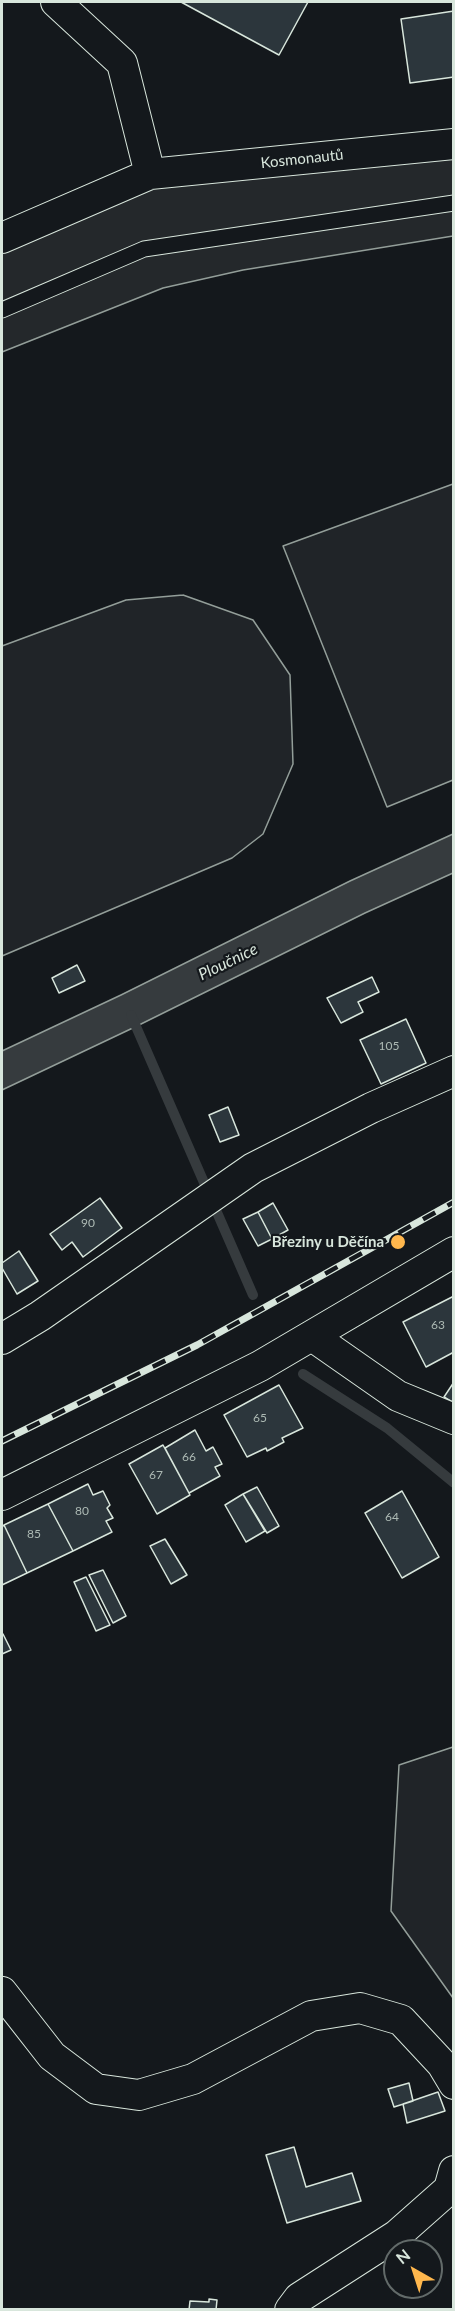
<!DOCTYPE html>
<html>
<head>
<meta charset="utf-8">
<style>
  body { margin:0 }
  #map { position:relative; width:455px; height:2311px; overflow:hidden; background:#14181c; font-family:Lato,sans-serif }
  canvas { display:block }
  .frame { position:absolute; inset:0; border:3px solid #d8e6dc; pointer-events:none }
  .north { position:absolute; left:383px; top:2239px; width:60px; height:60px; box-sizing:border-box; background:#14181c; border:2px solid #626a69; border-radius:50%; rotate:321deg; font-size:16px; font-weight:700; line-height:24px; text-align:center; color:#d8e6dc }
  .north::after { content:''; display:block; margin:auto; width:21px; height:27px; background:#ffb74d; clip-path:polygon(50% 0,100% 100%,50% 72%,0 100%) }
</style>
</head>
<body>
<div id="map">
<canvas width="455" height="2311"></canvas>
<div class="frame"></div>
<div class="north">N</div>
</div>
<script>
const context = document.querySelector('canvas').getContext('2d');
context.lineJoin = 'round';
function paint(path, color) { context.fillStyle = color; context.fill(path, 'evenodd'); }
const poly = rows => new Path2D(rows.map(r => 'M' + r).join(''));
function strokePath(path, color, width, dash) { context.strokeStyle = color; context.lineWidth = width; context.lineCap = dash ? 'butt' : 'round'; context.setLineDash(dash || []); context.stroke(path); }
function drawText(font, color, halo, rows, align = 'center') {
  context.font = font + ' Lato,sans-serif'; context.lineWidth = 4.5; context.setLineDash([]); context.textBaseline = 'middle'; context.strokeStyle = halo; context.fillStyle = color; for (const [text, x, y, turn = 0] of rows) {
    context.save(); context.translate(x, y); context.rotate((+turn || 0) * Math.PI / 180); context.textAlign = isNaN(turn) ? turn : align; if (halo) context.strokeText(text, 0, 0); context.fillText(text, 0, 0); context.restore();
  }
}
const green = poly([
  [453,484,453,780,387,807,283,546,453,484],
  [183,595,253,620,290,675,293,764,263,834,232,858,2,956,2,646,126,600,183,595],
  [453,1747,454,1747,453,1998,391,1911,399,1765,453,1747]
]);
paint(green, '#202428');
strokePath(green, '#939e99', 1.5);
const parking = poly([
  [453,144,453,236,243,270,163,288,2,352,2,238,150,174,453,144]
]);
paint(parking, '#24282b');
strokePath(parking, '#939e99', 1.5);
const water = poly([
  [453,834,453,873,365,913,137,1026,2,1090,2,1051,121,995,350,881,453,834]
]);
paint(water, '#363b3e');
strokePath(water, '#939e99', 1.5);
strokePath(poly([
  [131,1015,253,1295],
  [303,1374,387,1428,454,1483]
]), '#363b3e', 10);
const building = poly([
  [181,2,308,2,279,55,181,2],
  [454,11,454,77,410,83,401,19,454,11],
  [77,965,85,981,59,993,52,978,77,965],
  [372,977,379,992,358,1002,363,1012,341,1023,327,998,372,977],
  [406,1019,426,1063,381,1084,360,1040,406,1019],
  [228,1107,239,1135,220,1142,209,1115,228,1107],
  [100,1198,122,1228,83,1257,72,1242,62,1250,50,1234,100,1198],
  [273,1203,288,1230,272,1239,258,1212,273,1203],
  [258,1212,272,1239,258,1246,243,1219,258,1212],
  [19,1251,38,1281,17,1294,2,1268,2,1263,19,1251],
  [454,1296,454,1352,426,1367,403,1322,454,1296],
  [454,1382,454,1403,444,1397,454,1382],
  [279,1385,303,1428,282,1438,284,1442,267,1451,266,1448,247,1457,224,1415,279,1385],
  [195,1430,206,1451,213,1447,222,1464,215,1467,220,1476,189,1493,165,1448,195,1430],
  [163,1445,190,1495,157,1514,129,1464,163,1445],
  [88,1484,93,1495,103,1491,110,1505,107,1508,113,1518,106,1521,112,1532,73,1551,48,1504,88,1484],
  [257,1487,279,1526,267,1533,243,1494,257,1487],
  [402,1491,439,1557,402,1578,365,1513,402,1491],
  [243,1494,265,1531,246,1542,225,1505,243,1494],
  [48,1504,73,1551,27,1573,4,1525,48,1504],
  [4,1525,27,1573,2,1585,2,1527,4,1525],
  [165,1539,187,1575,171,1584,150,1546,165,1539],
  [103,1570,126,1616,113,1623,89,1575,103,1570],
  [86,1577,110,1625,96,1631,74,1582,86,1577],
  [3,1634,11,1650,2,1654,2,1635,3,1634],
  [409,2083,413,2101,394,2107,388,2089,409,2083],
  [438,2092,445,2111,407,2123,403,2104,438,2092],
  [294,2147,306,2187,352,2173,361,2201,287,2223,266,2155,294,2147],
  [209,2299,217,2300,216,2310,189,2310,190,2301,209,2302,209,2299]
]);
paint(building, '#2c363c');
strokePath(building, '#d8e6dc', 1.5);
const lane = poly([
  [2,310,144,249,454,203]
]);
const street = poly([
  [56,2,122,63,150,174],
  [2,238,150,174,454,144],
  [312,1336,398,1396,454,1419],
  [2,1339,40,1316,253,1168,371,1108,454,1071],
  [2,1495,260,1366,454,1252],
  [2,1992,52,2056,96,2089,139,2095,193,2079,311,2016,360,2008,401,2020,442,2064,454,2084],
  [290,2310,299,2298,397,2235,449,2189,454,2171]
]);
strokePath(lane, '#d8e6dc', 17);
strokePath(street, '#d8e6dc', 32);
strokePath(lane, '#14181c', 15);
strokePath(street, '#14181c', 30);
const rail = poly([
  [2,1441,197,1345,454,1202]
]);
strokePath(rail, '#d8e6dc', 7);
strokePath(rail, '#14181c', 4.5, [14]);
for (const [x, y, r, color] of [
  [398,1242,8,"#ffb74d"]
]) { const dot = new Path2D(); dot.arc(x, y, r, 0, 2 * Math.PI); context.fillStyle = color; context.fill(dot); strokePath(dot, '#14181c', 2); }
drawText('12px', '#adbab4', null, [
  ["105",389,1046],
  ["90",88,1223],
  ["63",438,1325],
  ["65",260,1418],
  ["66",189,1457],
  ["67",156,1475],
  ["80",82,1511],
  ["64",392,1517],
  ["85",34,1534]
]);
drawText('15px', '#d8e6dc', '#14181c', [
  ["Kosmonautů",302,159,-6]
]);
drawText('bold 15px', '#d8e6dc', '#14181c', [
  ["Březiny u Děčína",384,1242]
], 'right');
drawText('italic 16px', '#d8e6dc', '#14181c', [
  ["Ploučnice",228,962,-26]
]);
</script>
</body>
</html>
